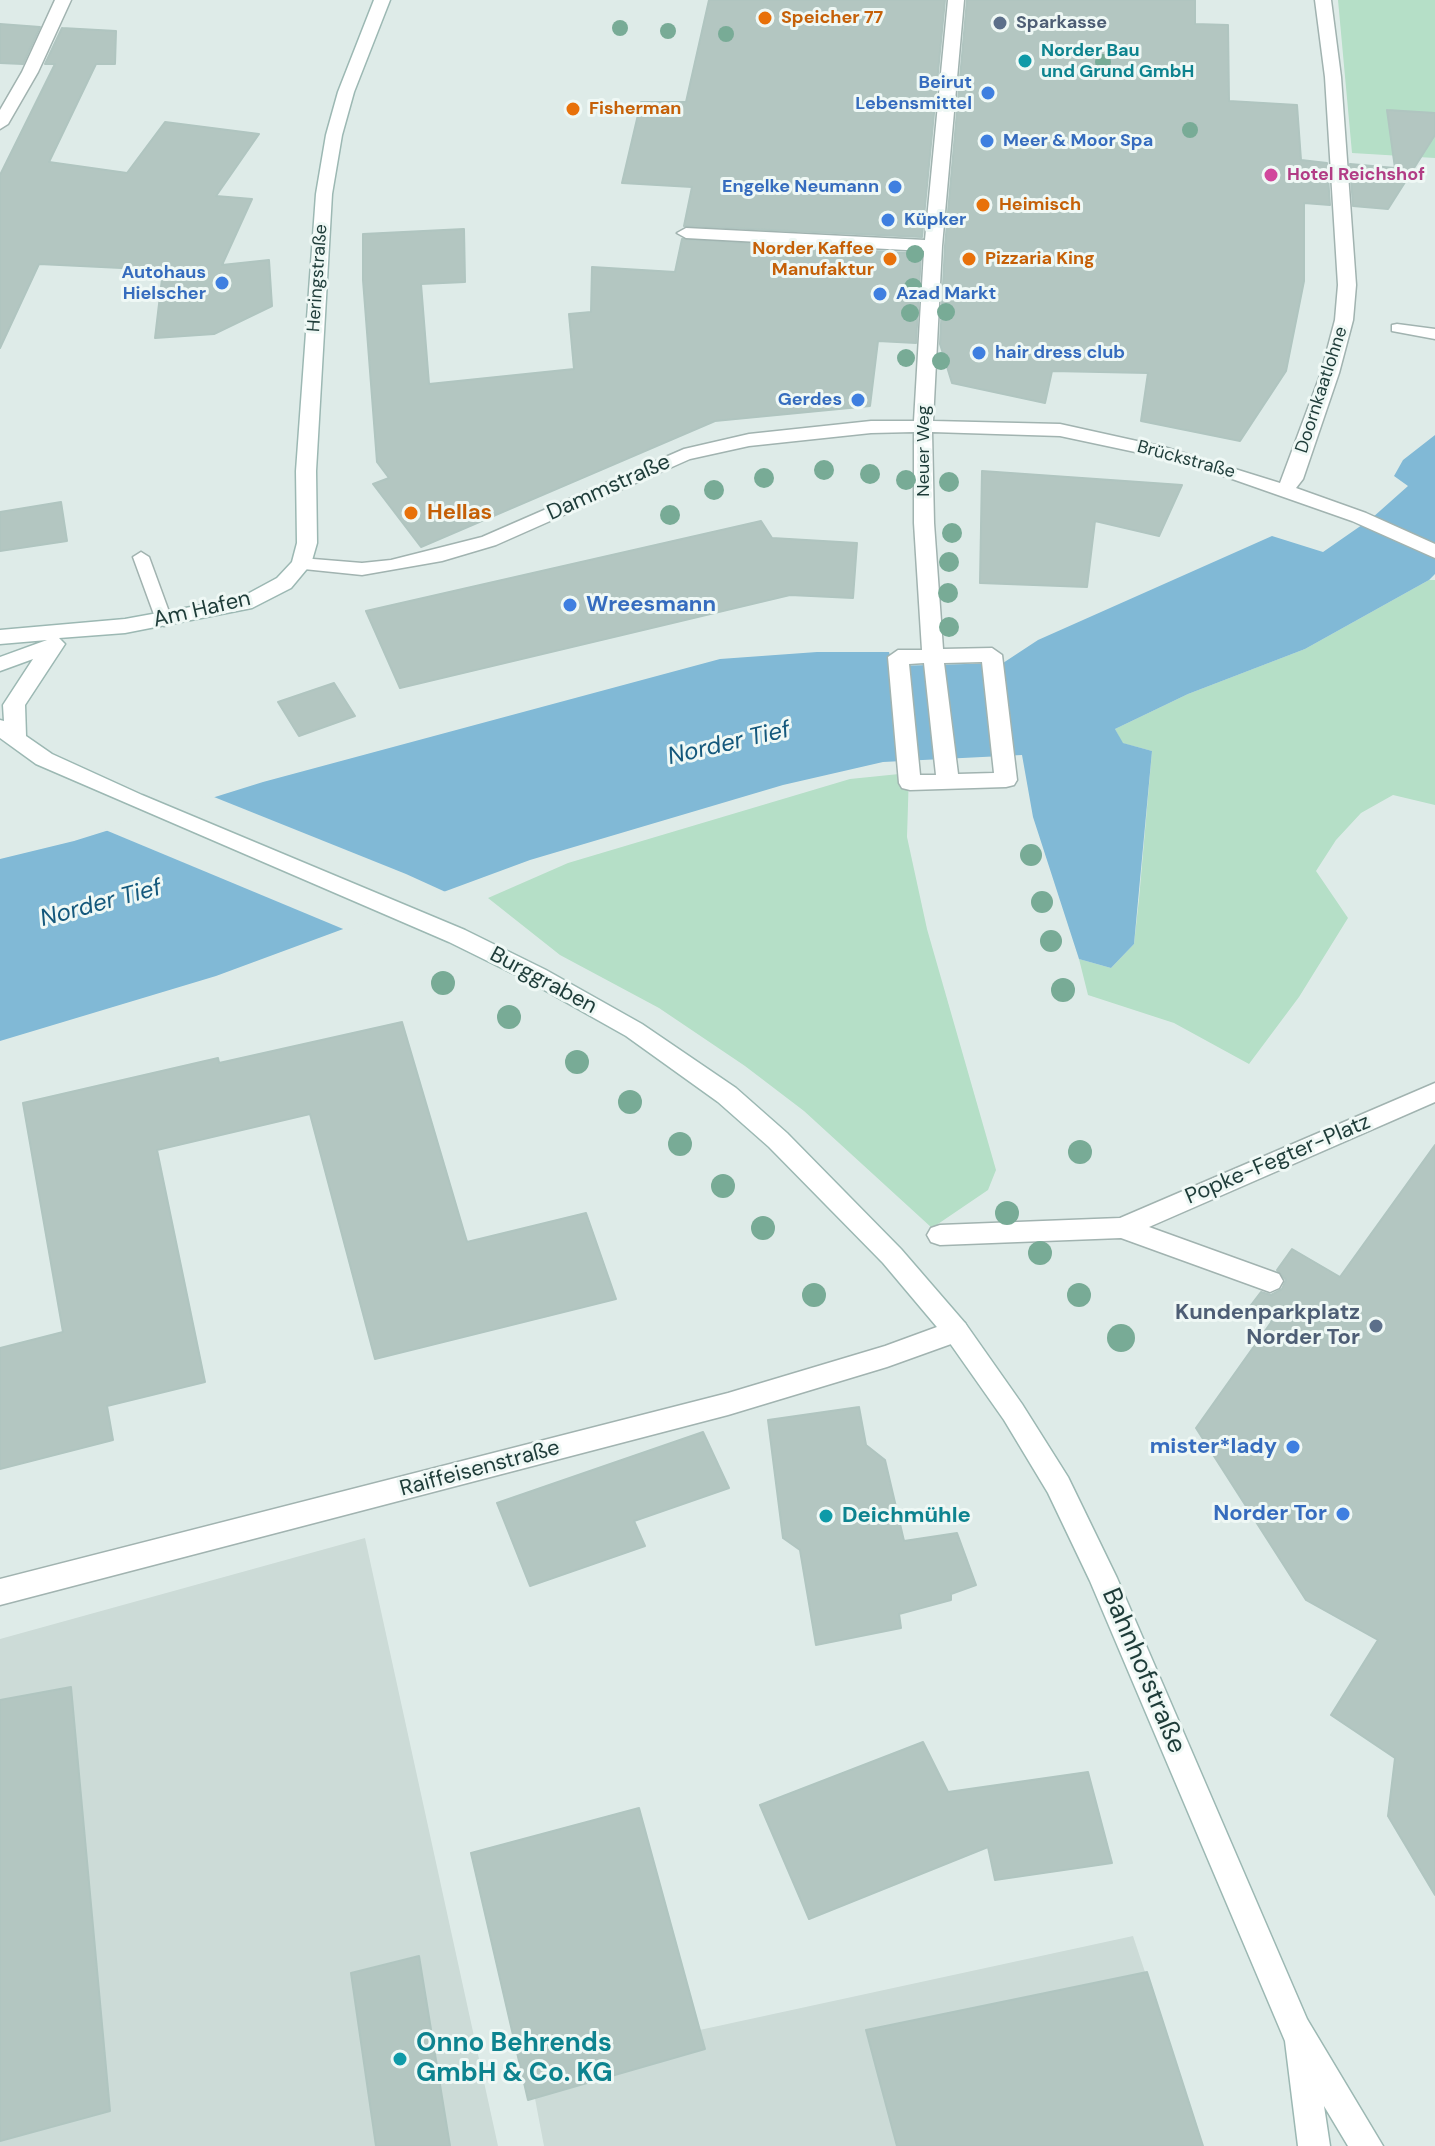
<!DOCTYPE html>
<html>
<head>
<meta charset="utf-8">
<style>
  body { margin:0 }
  canvas { display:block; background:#deebe8 }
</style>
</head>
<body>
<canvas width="1435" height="2146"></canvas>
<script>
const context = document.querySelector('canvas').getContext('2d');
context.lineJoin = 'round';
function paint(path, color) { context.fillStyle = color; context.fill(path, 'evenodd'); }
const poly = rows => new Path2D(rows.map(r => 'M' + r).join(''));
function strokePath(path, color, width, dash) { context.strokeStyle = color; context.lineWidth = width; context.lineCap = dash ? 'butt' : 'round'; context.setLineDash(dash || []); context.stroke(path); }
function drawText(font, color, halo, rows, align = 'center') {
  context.font = font + ' "DM Sans",sans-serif'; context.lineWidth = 6; context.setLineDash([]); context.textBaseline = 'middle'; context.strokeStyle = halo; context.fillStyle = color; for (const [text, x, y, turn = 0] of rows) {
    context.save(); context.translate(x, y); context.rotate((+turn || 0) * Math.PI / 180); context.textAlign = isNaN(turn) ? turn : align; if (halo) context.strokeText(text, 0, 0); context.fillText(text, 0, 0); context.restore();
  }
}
paint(poly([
  [365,1538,498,2146,0,2146,0,1639],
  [1133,1936,1203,2146,544,2146,529,2067]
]), '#ccdbd7');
paint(poly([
  [1338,0,1435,0,1435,158,1352,153],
  [1429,580,1435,580,1435,805,1393,795,1361,813,1336,840,1316,871,1348,918,1299,997,1249,1064,1174,1023,1088,995,1079,959,1111,968,1134,944,1139,899,1152,751,1122,743,1115,729,1188,694,1305,649],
  [909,773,907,837,927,929,996,1170,988,1190,932,1228,804,1111,745,1066,659,1008,560,955,488,898,568,863,850,779]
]), '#b5dfc7');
paint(poly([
  [1435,435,1435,574,1429,580,1305,649,1188,694,1115,729,1123,743,1152,751,1134,944,1111,968,1079,959,1033,817,1022,755,883,762,783,785,530,860,216,976,0,1041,0,859,74,841,263,782,720,659,817,652,889,652,893,666,1003,663,1038,640,1272,536,1323,552,1372,518,1408,486,1394,476,1403,460]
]), '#81b9d6');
paint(poly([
  [209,795,406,874,450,894,348,931,103,829]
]), '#deebe8');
const building = poly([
  [709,0,945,0,922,237,684,226,692,187,622,183,641,102,686,102,709,0],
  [967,0,1195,0,1195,24,1228,25,1229,101,1297,105,1301,160,1327,163,1330,205,1304,203,1304,281,1286,371,1240,441,1141,421,1148,373,1052,371,1045,403,952,383,940,344,945,246,967,0],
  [0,24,40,27,23,64,0,63,0,24],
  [62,28,116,31,115,64,96,64,49,162,127,173,165,122,259,134,216,196,252,199,222,265,269,260,272,306,214,334,155,338,163,270,39,264,0,348,0,175,55,64,45,64,62,28],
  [1387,110,1435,113,1435,135,1388,209,1353,206,1350,164,1395,168,1387,110],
  [464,229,465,282,421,284,429,384,574,369,569,314,591,312,592,267,675,272,682,239,921,254,916,343,878,341,870,406,715,421,421,547,373,484,389,478,377,462,363,280,363,234,464,229],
  [982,471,1182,485,1159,536,1095,521,1087,587,980,583,982,471],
  [61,502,67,541,0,551,0,512,61,502],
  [761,521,772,538,857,543,853,598,790,595,400,688,366,611,761,521],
  [334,683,355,716,299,736,278,702,334,683],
  [402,1022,467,1242,586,1213,616,1299,375,1359,310,1114,157,1150,205,1382,107,1406,113,1440,0,1469,0,1348,63,1332,23,1103,218,1058,219,1063,402,1022],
  [1435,1145,1435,1895,1388,1816,1395,1758,1331,1715,1378,1640,1306,1600,1196,1428,1272,1321,1248,1309,1261,1292,1271,1295,1282,1289,1286,1280,1277,1270,1292,1249,1340,1277,1435,1145],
  [859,1407,866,1445,885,1460,904,1541,957,1533,976,1585,951,1594,951,1600,899,1614,901,1628,816,1645,800,1550,783,1538,768,1420,859,1407],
  [703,1432,729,1488,634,1521,645,1546,530,1586,497,1503,703,1432],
  [71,1687,110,2111,0,2141,0,1700,71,1687],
  [923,1742,948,1792,1088,1772,1112,1863,995,1880,988,1847,809,1919,760,1805,923,1742],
  [639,1808,705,2049,528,2100,471,1853,639,1808],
  [419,1956,450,2146,376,2146,351,1973,419,1956],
  [1147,1972,1203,2146,897,2146,866,2030,1147,1972]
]);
paint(building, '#b3c6c1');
strokePath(building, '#b0c5c0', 2);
const lane = poly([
  [1397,324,1435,329,1435,339,1392,331,1392,325,1397,324],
  [141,552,149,557,172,620,170,624,164,626,156,620,133,557,141,552]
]);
const street = poly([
  [55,0,71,0,38,72,8,124,0,129,0,110,22,72,55,0],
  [948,0,964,0,942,246,933,421,1060,424,1164,447,1280,483,1321,373,1335,320,1338,285,1325,77,1315,0,1331,0,1341,77,1356,285,1353,320,1339,373,1303,479,1296,488,1366,513,1435,544,1435,558,1352,521,1218,474,1154,456,1060,436,932,432,934,523,943,649,992,648,1002,655,1017,780,1014,785,1006,787,910,790,902,788,899,783,888,657,898,650,922,650,914,523,914,432,871,433,749,446,690,459,496,545,442,561,362,575,294,568,291,564,294,560,301,558,362,563,391,560,482,537,684,449,749,434,871,421,914,421,924,251,686,238,677,233,686,228,925,240,948,0],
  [982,662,994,773,958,774,944,663,982,662],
  [924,663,936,775,920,775,909,664,924,663],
  [1435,1083,1435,1102,1149,1227,1279,1274,1283,1281,1279,1288,1270,1292,1121,1238,940,1245,931,1242,927,1235,931,1228,940,1225,1120,1218,1435,1083],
  [956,1320,965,1323,969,1331,965,1339,887,1367,728,1415,0,1605,0,1579,728,1393,885,1346,956,1320]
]);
const secondary = poly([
  [374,0,390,0,354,92,342,135,332,194,316,471,317,543,311,564,291,588,252,608,125,633,59,638,65,644,25,705,26,736,52,754,142,795,465,930,546,970,642,1024,736,1088,787,1133,901,1249,965,1323,1022,1404,1068,1477,1117,1578,1307,2019,1383,2146,1348,2146,1324,2106,1330,2146,1298,2146,1285,2041,1090,1581,1048,1493,1004,1420,947,1339,883,1263,769,1147,718,1102,626,1036,530,982,449,942,36,764,0,738,0,720,4,721,3,705,33,659,0,671,0,657,47,640,0,644,0,630,125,619,240,598,277,578,292,562,297,543,296,471,316,194,326,135,338,92,374,0]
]);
strokePath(lane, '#a1b3b0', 3);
strokePath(street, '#a1b3b0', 3);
strokePath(secondary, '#9cb8b3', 3);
paint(lane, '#fff');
paint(street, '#fff');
paint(secondary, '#fff');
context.fillStyle = '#78ab96';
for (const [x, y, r] of [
  [620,28,8],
  [668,31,8],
  [726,34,8],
  [1103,62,8],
  [1190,130,8],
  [915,254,9],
  [913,287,9],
  [946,312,9],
  [910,313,9],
  [906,358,9],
  [941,361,9],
  [824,470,10],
  [870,474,10],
  [764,478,10],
  [906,480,10],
  [949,482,10],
  [714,490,10],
  [670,515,10],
  [952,533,10],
  [949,562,10],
  [948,593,10],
  [949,627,10],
  [1031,855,11],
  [1042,902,11],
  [1051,941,11],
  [443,983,12],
  [1063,990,12],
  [509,1017,12],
  [577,1062,12],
  [630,1102,12],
  [680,1144,12],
  [1080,1152,12],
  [723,1186,12],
  [1007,1213,12],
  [763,1228,12],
  [1040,1253,12],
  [814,1295,12],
  [1079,1295,12],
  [1121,1338,14]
]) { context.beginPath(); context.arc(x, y, r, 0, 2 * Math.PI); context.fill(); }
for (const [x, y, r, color] of [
  [765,18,8,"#e8710a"],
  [1000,23,8,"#5c6f8a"],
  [1025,61,8,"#0f9aa8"],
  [988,93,8,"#3f7fe0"],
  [573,109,8,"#e8710a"],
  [987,141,8,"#3f7fe0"],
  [1271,175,8,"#d1479c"],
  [895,187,8,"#3f7fe0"],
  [983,205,8,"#e8710a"],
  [888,220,8,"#3f7fe0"],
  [890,259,8,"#e8710a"],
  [969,259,8,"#e8710a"],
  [222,283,8,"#3f7fe0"],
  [880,294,8,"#3f7fe0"],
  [979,353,8,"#3f7fe0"],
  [858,400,8,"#3f7fe0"],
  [411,513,8,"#e8710a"],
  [570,605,8,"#3f7fe0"],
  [1376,1326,8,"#5c6f8a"],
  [1293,1447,8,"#3f7fe0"],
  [1343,1514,8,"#3f7fe0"],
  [826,1516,8,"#0f9aa8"],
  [400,2059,8,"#0f9aa8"]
]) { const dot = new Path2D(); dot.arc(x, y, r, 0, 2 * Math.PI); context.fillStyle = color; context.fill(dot); strokePath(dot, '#eff8f5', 3); }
drawText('bold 18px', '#c56008', '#eff8f5', [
  ["Speicher 77",781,18],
  ["Fisherman",589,109],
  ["Heimisch",999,205],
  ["Norder Kaffee",874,249,"right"],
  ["Manufaktur",874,270,"right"],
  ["Pizzaria King",985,259]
], 'left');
drawText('bold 18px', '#4e5e75', '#eff8f5', [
  ["Sparkasse",1016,23]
], 'left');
drawText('bold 18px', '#0d838f', '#eff8f5', [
  ["Norder Bau",1041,51],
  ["und Grund GmbH",1041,72]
], 'left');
drawText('bold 18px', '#366cbe', '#eff8f5', [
  ["Beirut",972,83],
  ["Lebensmittel",972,104],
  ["Meer & Moor Spa",1003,141,"left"],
  ["Engelke Neumann",879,187],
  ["Küpker",904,220,"left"],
  ["Autohaus",206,273],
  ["Hielscher",206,294],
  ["Azad Markt",896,294,"left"],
  ["hair dress club",995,353,"left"],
  ["Gerdes",842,400]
], 'right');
drawText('bold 18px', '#b23c85', '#eff8f5', [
  ["Hotel Reichshof",1287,175]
], 'left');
drawText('18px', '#1e3c39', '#eff8f5', [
  ["Heringstraße",318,278,-86],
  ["Doornkaatlohne",1322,390,-72],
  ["Neuer Weg",924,451,-90],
  ["Brückstraße",1186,460,15]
]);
drawText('22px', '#1e3c39', '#eff8f5', [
  ["Dammstraße",609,488,-24],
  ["Am Hafen",202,610,-13],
  ["Burggraben",543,981,28],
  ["Popke-Fegter-Platz",1278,1160,-23],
  ["Raiffeisenstraße",480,1469,-15]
]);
drawText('bold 22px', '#c56008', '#eff8f5', [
  ["Hellas",427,513]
], 'left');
drawText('bold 22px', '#366cbe', '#eff8f5', [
  ["Wreesmann",586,605,"left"],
  ["mister*lady",1277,1447],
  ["Norder Tor",1327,1514]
], 'right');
drawText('bold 22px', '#4e5e75', '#eff8f5', [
  ["Kundenparkplatz",1360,1313],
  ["Norder Tor",1360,1338]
], 'right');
drawText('bold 22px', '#0d838f', '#eff8f5', [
  ["Deichmühle",842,1516]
], 'left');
drawText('italic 24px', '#14587c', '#eff8f5', [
  ["Norder Tief",729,744,-13],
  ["Norder Tief",101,904,-15]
]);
drawText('26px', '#1e3c39', '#eff8f5', [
  ["Bahnhofstraße",1143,1671,67]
]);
drawText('bold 26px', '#0d838f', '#eff8f5', [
  ["Onno Behrends",416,2044],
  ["GmbH & Co. KG",416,2074]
], 'left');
</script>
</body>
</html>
